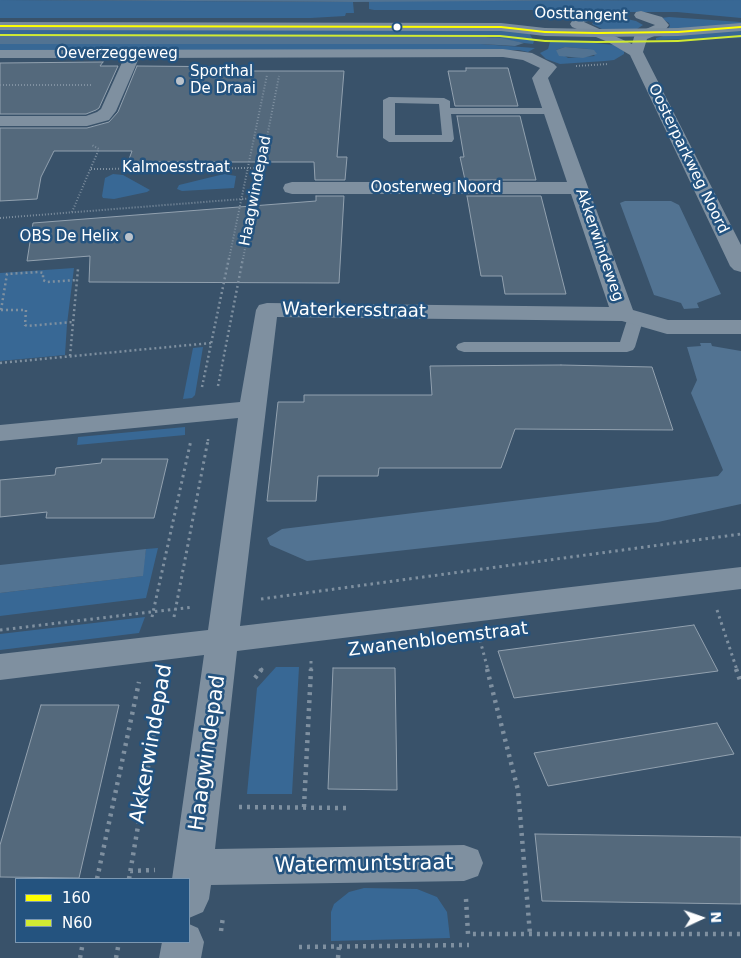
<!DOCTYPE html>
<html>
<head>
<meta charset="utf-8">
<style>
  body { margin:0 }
  #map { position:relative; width:741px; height:958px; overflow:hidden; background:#39526a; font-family:"DejaVu Sans",sans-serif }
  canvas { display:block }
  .legend { position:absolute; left:15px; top:878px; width:175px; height:65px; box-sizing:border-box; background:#24537f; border:1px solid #7c98b2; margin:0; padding:6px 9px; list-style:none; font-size:15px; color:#fff }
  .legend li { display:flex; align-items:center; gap:10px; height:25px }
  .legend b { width:25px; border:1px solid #7c98b2 }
  .north { position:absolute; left:676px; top:893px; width:50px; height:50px; -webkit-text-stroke:4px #24537f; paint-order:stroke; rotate:87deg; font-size:14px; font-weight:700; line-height:20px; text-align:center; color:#fff }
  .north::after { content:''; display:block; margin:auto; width:18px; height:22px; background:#fff; clip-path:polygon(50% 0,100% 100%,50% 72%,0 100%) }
</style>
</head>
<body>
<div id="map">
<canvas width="741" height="958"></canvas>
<ul class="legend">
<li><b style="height:6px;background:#ff0"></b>160</li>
<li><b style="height:6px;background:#d1ea32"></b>N60</li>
</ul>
<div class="north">N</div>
</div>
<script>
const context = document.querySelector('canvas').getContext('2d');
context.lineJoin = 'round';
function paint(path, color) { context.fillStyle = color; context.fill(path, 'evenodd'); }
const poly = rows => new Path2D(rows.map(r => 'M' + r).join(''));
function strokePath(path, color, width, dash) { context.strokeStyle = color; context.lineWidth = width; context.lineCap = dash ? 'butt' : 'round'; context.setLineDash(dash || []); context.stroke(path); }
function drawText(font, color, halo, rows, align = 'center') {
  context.font = font + ' "DejaVu Sans",sans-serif'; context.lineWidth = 5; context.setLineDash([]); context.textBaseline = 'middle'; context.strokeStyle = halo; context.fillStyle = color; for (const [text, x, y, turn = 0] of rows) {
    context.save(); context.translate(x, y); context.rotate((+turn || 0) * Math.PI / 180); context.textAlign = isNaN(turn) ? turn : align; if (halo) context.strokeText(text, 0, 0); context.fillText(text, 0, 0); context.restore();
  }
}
paint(poly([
  [0,0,353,2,354,13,346,13,345,16,311,18,0,18],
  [741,0,741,18,677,12,575,12,550,15,532,10,374,10,369,9,369,1],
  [669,17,741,22,741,25,668,29,670,26,669,23,661,18],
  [603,18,627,19,636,21,643,25,637,29,604,30,592,24,594,21],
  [0,29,485,29,529,33,534,41,533,44,524,43,489,37,0,36],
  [741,29,741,38,656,40,656,38,667,35],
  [561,40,615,45,624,51,624,54,614,60,605,61,560,64,546,59,540,53,548,49,550,42],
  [565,47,588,49,595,56,568,58,556,50],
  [0,44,481,44,535,48,528,52,519,50,0,50],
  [113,174,123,175,150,190,147,192,114,199,103,198,102,196,105,178],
  [224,174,236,176,234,188,182,191,177,189,179,185],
  [74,268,67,324,65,355,0,361,0,273],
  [203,347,195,395,192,398,183,399,193,348],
  [185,427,185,435,77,445,78,437],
  [158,548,146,598,0,616,0,593,142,576,146,549],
  [145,617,139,633,0,650,0,634],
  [276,667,299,667,292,794,247,794,257,688],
  [364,888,417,889,437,897,447,912,450,938,331,941,331,912,334,904,349,892]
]), '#386895');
paint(poly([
  [21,0,635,0,353,2],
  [0,36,471,36,501,38,524,43,515,46,481,44,0,44],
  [565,47,588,49,594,50,597,54,583,58,559,56,556,50],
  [625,201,671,201,679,205,721,294,697,303,699,308,684,309,681,303,654,295,620,203],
  [700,343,711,343,712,346,741,351,741,504,658,522,307,561,270,545,267,538,282,529,718,476,723,470,691,393,697,380,687,347,701,346],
  [146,549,143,576,0,593,0,565]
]), '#527392');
const building = poly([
  [103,62,100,66,118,66,99,108,96,110,86,114,0,114,0,63,103,62],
  [137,66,250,67,249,71,344,71,337,157,347,157,345,180,315,180,314,162,128,162,132,151,54,151,41,177,37,199,0,201,0,128,87,128,109,122,118,112,137,66],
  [466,68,508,68,518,106,455,106,448,71,466,71,466,68],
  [457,116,520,116,536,180,465,180,460,157,464,157,457,116],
  [316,196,344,196,339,283,89,282,90,256,27,261,33,223,316,201,316,196],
  [467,196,541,196,566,294,505,294,502,276,481,276,467,196],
  [561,365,652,367,673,430,515,429,501,468,379,468,378,476,318,476,316,501,267,501,278,402,304,402,304,395,432,395,430,366,561,365],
  [102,459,168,459,154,518,46,518,47,512,0,517,0,480,55,475,56,468,101,463,102,459],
  [694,625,718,671,514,698,498,651,694,625],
  [333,668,395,668,397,790,328,789,333,668],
  [41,705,119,705,79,878,0,877,0,845,41,705],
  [717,723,734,754,548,786,534,753,717,723],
  [535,834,741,837,741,904,542,901,535,834]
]);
paint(building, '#54697c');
strokePath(building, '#92a1af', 1);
strokePath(poly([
  [576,66,608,64],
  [0,85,92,85],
  [91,169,260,168],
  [72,212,99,149,92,145],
  [0,218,255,198],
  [229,259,267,75],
  [243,259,279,76]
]), '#7f90a0', 2, [1, 2]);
strokePath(poly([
  [1,310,7,274,39,272,43,273,43,280,47,282,77,280],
  [1,310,26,310,25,325,27,326,73,322],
  [70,356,78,269],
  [0,363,211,343],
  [218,386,243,258],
  [202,387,229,258],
  [208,441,208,439]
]), '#7f90a0', 2.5, [2, 3]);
strokePath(poly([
  [261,599,741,534],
  [717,610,737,670],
  [152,617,191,440],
  [174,617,208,440],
  [0,630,193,607],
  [480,640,488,670],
  [261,670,263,668],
  [311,670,311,661]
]), '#7f90a0', 3, [2.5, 4]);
strokePath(poly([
  [487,669,518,790,530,934],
  [736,669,741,683],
  [255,678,262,669],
  [239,807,346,808],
  [304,807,311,669],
  [130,871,155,870],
  [97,879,139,682],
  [129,879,163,679],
  [466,899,468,934,741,934],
  [221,931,223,917],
  [299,947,469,945],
  [80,958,83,942],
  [116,958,119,942],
  [338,958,339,946]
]), '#7f90a0', 4.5, [3, 5]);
paint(poly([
  [389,97,444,98,450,101,450,108,552,108,558,111,552,114,451,114,454,139,452,142,389,142,383,138,383,100,389,97],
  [395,103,439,104,442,135,395,135,395,103],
  [636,312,641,314,644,317,635,347,633,350,627,352,464,352,458,350,456,347,458,344,464,342,620,342,628,317,631,314,636,312]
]), '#7f90a0');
paint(poly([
  [595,11,600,12,602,15,600,18,584,22,632,44,635,34,655,25,636,18,634,15,636,12,641,11,662,17,669,25,664,32,647,39,643,52,741,245,741,272,734,270,730,266,630,55,608,42,572,27,570,24,576,15,595,11],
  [503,49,532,53,554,64,557,67,548,78,633,310,668,320,741,320,741,334,667,334,622,321,277,317,240,626,741,567,741,589,237,651,215,849,464,845,478,850,483,863,478,876,464,881,211,885,209,899,203,912,189,918,189,879,172,879,204,655,0,680,0,654,208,630,238,418,0,441,0,425,240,402,256,310,259,305,267,303,609,307,571,194,292,194,285,192,283,188,285,184,292,182,567,182,532,78,540,68,523,60,503,57,139,58,116,111,109,120,87,126,0,126,0,116,86,116,97,112,101,109,124,58,0,58,0,50,503,49],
  [189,924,198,928,204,942,201,958,159,958,162,942,189,942,189,924]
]), '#7f90a0');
paint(poly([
  [0,22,501,23,545,28,597,29,678,28,741,23,741,31,678,36,597,37,545,36,501,31,0,30,0,22]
]), '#7a8c9d');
paint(poly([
  [0,25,501,26,545,31,597,32,678,31,741,26,741,28,678,33,597,34,545,33,501,28,0,27,0,25]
]), '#ff0');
paint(poly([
  [0,34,500,35,545,40,597,41,678,40,741,35,741,37,678,42,597,43,545,42,500,37,0,36,0,34]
]), '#d1ea32');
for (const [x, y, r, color] of [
  [397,27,4.5,"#fff"],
  [180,81,5,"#bac2cb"],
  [129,237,5,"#bac2cb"]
]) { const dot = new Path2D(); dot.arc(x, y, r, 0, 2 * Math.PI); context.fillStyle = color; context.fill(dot); strokePath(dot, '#24537f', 2); }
drawText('15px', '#fff', '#24537f', [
  ["Oosttangent",581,15,2],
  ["Oeverzeggeweg",117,54],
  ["Oosterparkweg Noord",688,159,64],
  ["Kalmoesstraat",176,168],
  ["Oosterweg Noord",436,188],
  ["Haagwindepad",256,191,-79],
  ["Akkerwindeweg",599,245,71]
]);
drawText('15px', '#fff', '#24537f', [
  ["Sporthal",190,72],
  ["De Draai",190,89],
  ["OBS De Helix",119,237,"right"]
], 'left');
drawText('18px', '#fff', '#24537f', [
  ["Waterkersstraat",354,311,1],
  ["Zwanenbloemstraat",438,640,-7]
]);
drawText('21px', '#fff', '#24537f', [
  ["Akkerwindepad",152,744,-80],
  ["Haagwindepad",208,753,-82],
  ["Watermuntstraat",364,865,-1]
]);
</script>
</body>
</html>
